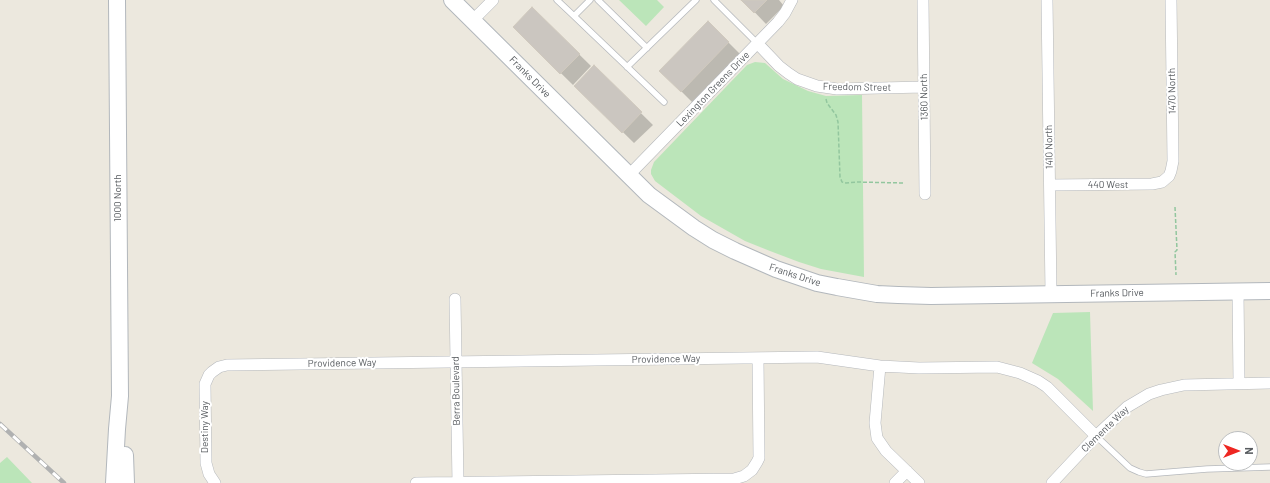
<!DOCTYPE html>
<html>
<head>
<meta charset="utf-8">
<style>
  body { margin:0 }
  #map { position:relative; width:1270px; height:483px; overflow:hidden; background:#ece8de; font-family:Barlow,sans-serif }
  canvas { display:block }
  .north { position:absolute; left:1218px; top:431px; width:40px; height:40px; box-sizing:border-box; background:#fff; border:1px solid #bcbebf; border-radius:50%; rotate:90deg; font-size:11px; font-weight:700; line-height:16px; text-align:center; color:#585c60 }
  .north::after { content:''; display:block; margin:auto; width:14px; height:18px; background:#ee2722; clip-path:polygon(50% 0,100% 100%,50% 72%,0 100%) }
</style>
</head>
<body>
<div id="map">
<canvas width="1270" height="483"></canvas>
<div class="north">N</div>
</div>
<script>
const context = document.querySelector('canvas').getContext('2d');
context.lineJoin = 'round';
function paint(path, color) { context.fillStyle = color; context.fill(path, 'evenodd'); }
const poly = rows => new Path2D(rows.map(r => 'M' + r).join(''));
function strokePath(path, color, width, dash) { context.strokeStyle = color; context.lineWidth = width; context.lineCap = dash ? 'butt' : 'round'; context.setLineDash(dash || []); context.stroke(path); }
function drawText(font, color, halo, rows, align = 'center') {
  context.font = font + ' Barlow,sans-serif'; context.lineWidth = 4; context.setLineDash([]); context.textBaseline = 'middle'; context.strokeStyle = halo; context.fillStyle = color; for (const [text, x, y, turn = 0] of rows) {
    context.save(); context.translate(x, y); context.rotate((+turn || 0) * Math.PI / 180); context.textAlign = isNaN(turn) ? turn : align; if (halo) context.strokeText(text, 0, 0); context.fillText(text, 0, 0); context.restore();
  }
}
paint(poly([
  [619,0,657,0,664,7,646,26],
  [755,62,765,63,783,79,808,91,826,96,862,95,864,277,821,269,799,262,770,251,745,241,701,216,655,181,651,174,651,170,654,162,747,65],
  [1090,312,1093,411,1058,379,1032,363,1053,313],
  [7,457,32,483,0,483,0,463]
]), '#bbe5b9');
paint(poly([
  [743,0,779,0,784,6,766,24],
  [532,8,591,66,573,85,514,27],
  [708,22,740,54,693,103,661,71],
  [594,67,653,125,634,143,576,86]
]), '#0003');
const building = poly([
  [741,0,767,0,754,13,741,0],
  [532,7,580,54,560,74,513,27,532,7],
  [708,21,729,42,681,92,659,71,708,21],
  [594,65,642,112,622,133,574,86,594,65]
]);
paint(building, '#cbc6c0');
strokePath(building, '#d0c9bd', 1);
const lane = poly([
  [557,0,574,16,590,0],
  [598,0,647,48],
  [714,0,757,43],
  [574,16,664,102],
  [627,67,696,0],
  [1096,436,1130,468,1139,472,1146,474,1207,469,1270,467]
]);
const street = poly([
  [923,0,925,194],
  [1047,0,1051,293],
  [473,20,493,0],
  [758,44,779,66,788,73,797,79,817,86,837,89,924,87],
  [629,175,778,22,785,13,792,0],
  [1050,185,1152,184,1162,182,1169,176,1171,171,1173,161,1171,0],
  [1238,291,1239,383],
  [455,299,458,483],
  [880,366,875,423,877,438,886,451,919,483],
  [215,483,209,474,206,463,205,384,209,375,212,372,219,367,227,365,817,357,880,366,919,368,997,367,1020,373,1038,381,1047,387,1096,436],
  [416,483,734,479,744,476,752,470,757,462,759,458,758,358],
  [895,483,907,471],
  [1052,483,1096,436,1127,407,1149,394,1161,390,1184,385,1270,383]
]);
const secondary = poly([
  [452,0,649,195,694,228,713,240,735,251,776,269,817,283,837,287,877,294,898,295,931,296,1270,291],
  [125,455,126,483],
  [114,483,117,429,120,396,117,0]
]);
strokePath(lane, '#b5b8bc', 7);
strokePath(street, '#b5b8bc', 12);
strokePath(secondary, '#b2b7bc', 18);
strokePath(poly([
  [826,99,827,103,836,115,838,122,840,177,842,182,846,183,857,182,903,183],
  [1175,207,1177,250,1175,252,1176,275]
]), '#92c69e', 1.5, [4, 2]);
strokePath(lane, '#fff', 5.5);
strokePath(street, '#fff', 11);
strokePath(secondary, '#fff', 16);
const rail = poly([
  [0,424,64,483]
]);
strokePath(rail, '#b0b1b1', 4.5);
strokePath(rail, '#fff', 3, [9]);
drawText('10px', '#585c60', '#fff', [
  ["Franks Drive",530,77,45],
  ["Freedom Street",857,87,1],
  ["Lexington Greens Drive",713,89,-46],
  ["1470 North",1172,91,-91],
  ["1360 North",924,97,-91],
  ["1410 North",1049,147,-91],
  ["440 West",1108,185],
  ["1000 North",118,198,-90],
  ["Franks Drive",795,275,18],
  ["Franks Drive",1117,293,-1],
  ["Providence Way",666,359,-1],
  ["Providence Way",342,363,-1],
  ["Berra Boulevard",456,391,-91],
  ["Destiny Way",205,427,-90],
  ["Clemente Way",1105,429,-44]
]);
</script>
</body>
</html>
